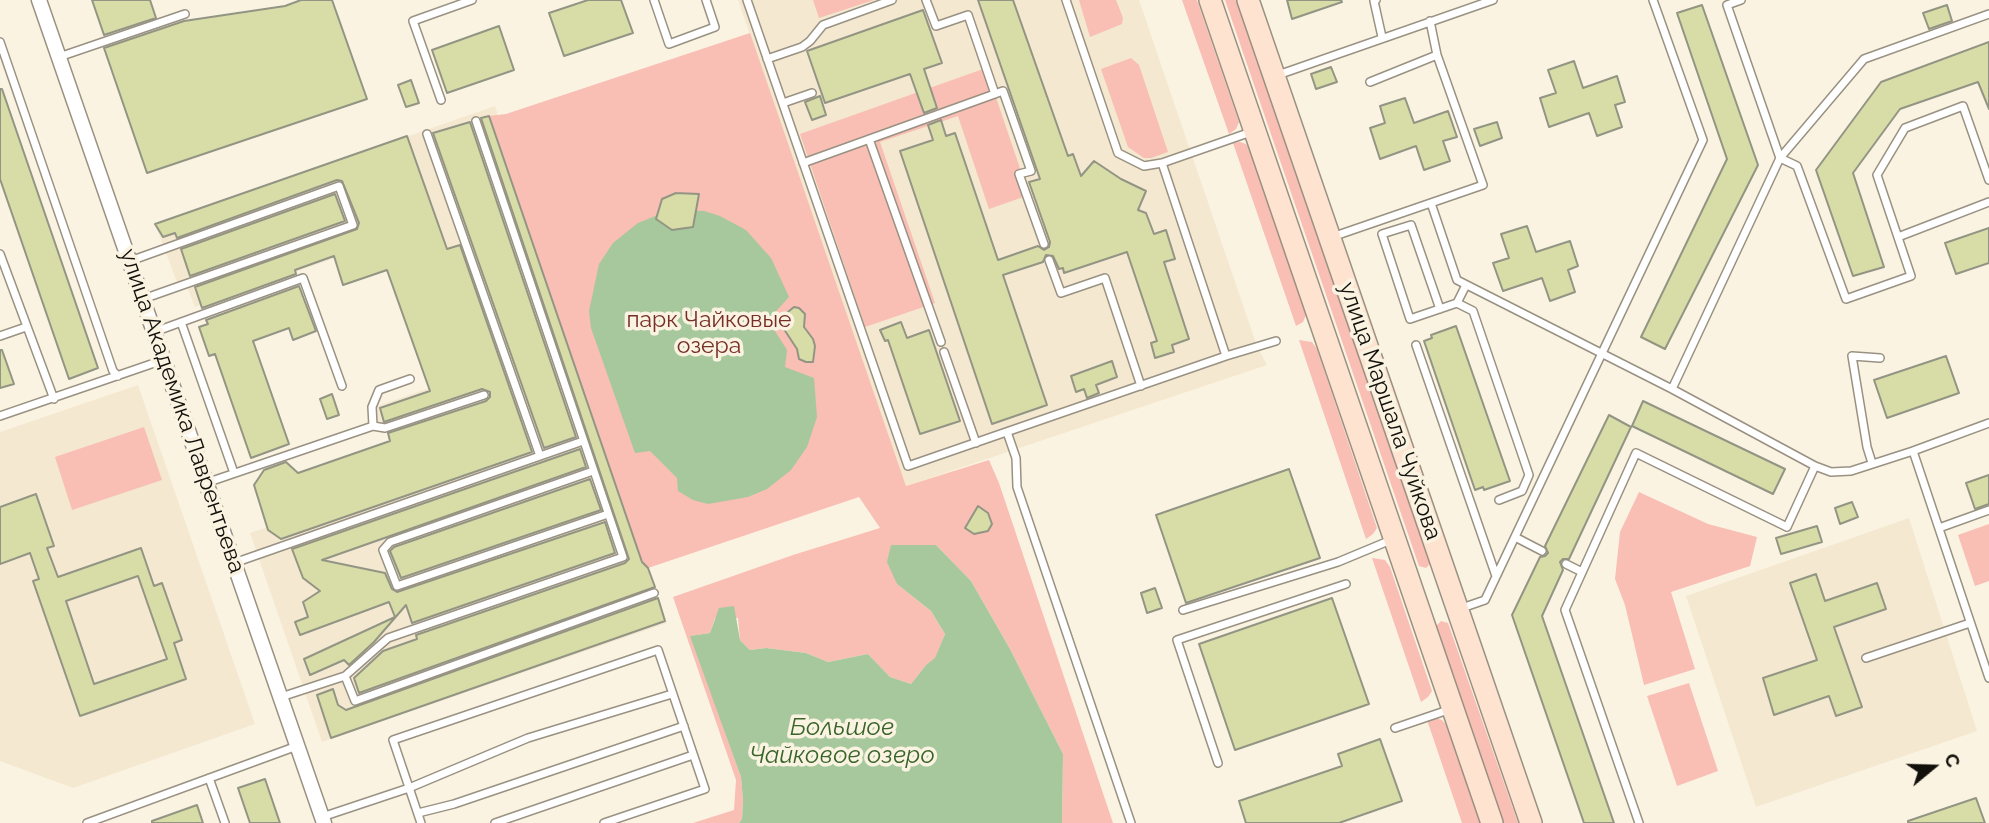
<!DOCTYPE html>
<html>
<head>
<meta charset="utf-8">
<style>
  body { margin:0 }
  #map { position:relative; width:1989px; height:823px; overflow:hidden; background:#fbf3e2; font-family:Raleway,sans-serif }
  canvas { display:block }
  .north { position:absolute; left:1898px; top:732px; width:70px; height:70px; -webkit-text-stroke:5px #fbf3e2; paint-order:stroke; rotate:71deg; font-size:19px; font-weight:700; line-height:28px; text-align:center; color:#12100a }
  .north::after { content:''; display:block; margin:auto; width:24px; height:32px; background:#12100a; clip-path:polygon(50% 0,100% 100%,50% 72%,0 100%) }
</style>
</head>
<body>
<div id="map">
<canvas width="1989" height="823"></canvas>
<div class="north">С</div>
</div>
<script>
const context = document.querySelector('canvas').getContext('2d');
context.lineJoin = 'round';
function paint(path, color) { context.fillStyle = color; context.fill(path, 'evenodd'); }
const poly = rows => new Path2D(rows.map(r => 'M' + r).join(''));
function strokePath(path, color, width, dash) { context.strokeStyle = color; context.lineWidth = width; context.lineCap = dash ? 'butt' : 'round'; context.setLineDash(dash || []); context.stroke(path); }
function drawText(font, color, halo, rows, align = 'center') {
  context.font = font + ' Raleway,sans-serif'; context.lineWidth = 7; context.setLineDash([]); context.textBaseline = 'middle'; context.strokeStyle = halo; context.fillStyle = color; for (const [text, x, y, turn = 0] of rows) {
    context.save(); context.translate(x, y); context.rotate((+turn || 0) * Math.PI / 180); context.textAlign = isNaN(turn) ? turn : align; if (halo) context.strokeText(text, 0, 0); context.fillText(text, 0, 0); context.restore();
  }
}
paint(poly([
  [738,0,1139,0,1257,346,1267,365,906,486],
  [495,106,667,623,322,742,250,533,500,449,481,394,375,431,369,409,475,372,375,244,195,307,187,287,180,290,155,224],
  [138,385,255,724,73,788,0,761,0,432],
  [1909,518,1977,731,1756,807,1686,596]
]), '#f4e8d0');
paint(poly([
  [813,0,874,0,819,18],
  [1079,0,1116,0,1123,18,1122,24,1090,37],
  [1182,0,1197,0,1239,122,1236,129,1229,134],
  [1225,0,1239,0,1432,562,1426,568,1419,566],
  [750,33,906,486,989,460,999,483,1113,823,1062,823,1063,754,1010,649,971,581,936,545,891,545,897,584,931,611,945,634,935,659,926,665,911,684,890,677,868,654,828,662,806,653,766,648,750,650,740,640,738,618,715,618,710,633,691,636,741,777,743,800,742,819,739,823,693,823,734,810,736,780,673,597,793,555,880,528,859,497,648,568,642,562,489,116,506,114],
  [1131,58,1139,65,1168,152,1151,158,1144,158,1128,147,1101,69],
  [986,68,1029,195,989,209,958,116,880,142,935,303,865,327,800,134],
  [1240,142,1246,144,1251,152,1306,315,1303,322,1296,326,1233,143],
  [1299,340,1312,342,1317,349,1377,528,1373,534,1366,539],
  [144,427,162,480,72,510,55,457],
  [1639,492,1708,524,1757,537,1750,566,1671,592,1695,669,1644,685,1625,605,1615,579,1620,532],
  [1989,524,1989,581,1975,586,1958,535],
  [1372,558,1385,560,1390,567,1432,691,1428,697,1421,702],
  [1441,621,1448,623,1518,823,1503,823,1435,627],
  [1689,683,1718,771,1677,786,1647,696],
  [1436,718,1442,720,1448,727,1480,823,1462,823,1427,720]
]), '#f9beb4');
paint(poly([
  [680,210,704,211,720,216,746,230,771,258,789,297,768,320,787,350,785,367,814,378,817,417,807,447,791,470,767,489,748,497,708,504,693,500,678,491,677,478,650,451,635,453,591,328,589,311,599,264,613,243,638,223,663,213],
  [891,545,936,545,971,581,1010,649,1063,754,1062,823,739,823,742,819,743,800,741,777,690,636,710,633,719,608,734,606,740,640,750,650,766,648,806,653,828,662,868,654,890,677,911,684,926,665,935,658,945,634,931,611,897,584,887,562]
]), '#a6c89c');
const building = poly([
  [92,0,150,0,156,18,104,35,92,0],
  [301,0,332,0,367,99,147,173,104,48,184,21,285,6,301,0],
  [588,0,621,0,633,33,564,56,549,13,588,0],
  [978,0,1013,0,1068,156,1073,154,1081,176,1094,161,1121,179,1146,191,1138,210,1146,213,1154,234,1166,230,1175,259,1164,262,1189,339,1172,345,1174,352,1155,358,1151,343,1157,341,1127,252,1064,273,1063,268,1059,269,1053,256,1046,255,1043,262,1003,275,1047,405,992,424,900,151,933,140,928,125,941,120,946,136,955,133,998,260,1038,246,1044,250,1049,247,1050,242,1029,182,1040,179,978,0],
  [1287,0,1341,0,1342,2,1292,19,1287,0],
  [1702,5,1758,165,1665,349,1641,337,1727,159,1677,13,1702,5],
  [1947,5,1952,21,1929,29,1923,13,1947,5],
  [923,10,942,63,924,69,937,108,924,113,910,74,825,103,807,51,923,10],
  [499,26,514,70,447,93,432,50,499,26],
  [1989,42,1989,109,1978,82,1900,109,1853,173,1884,267,1853,276,1816,170,1881,82,1989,42],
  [1574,61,1583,88,1617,76,1625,102,1615,105,1622,127,1597,136,1589,113,1549,127,1540,98,1556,93,1548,70,1574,61],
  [1331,67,1337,82,1316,89,1311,74,1331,67],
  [411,80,419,103,406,107,398,85,411,80],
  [0,89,2,89,98,368,69,379,0,179,0,89],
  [820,96,826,115,812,120,805,102,820,96],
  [1405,98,1414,123,1448,111,1457,137,1443,141,1450,161,1424,170,1416,146,1380,159,1370,128,1385,123,1380,106,1405,98],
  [489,116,642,562,648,568,655,587,359,693,354,678,383,651,417,639,416,635,625,563,629,559,481,118,489,116],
  [470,122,576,437,544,448,433,133,470,122],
  [1497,122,1502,138,1480,146,1474,129,1497,122],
  [407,136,447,249,460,245,532,452,281,539,268,530,254,485,264,470,286,462,298,473,390,441,388,433,486,401,490,397,490,392,482,389,384,422,380,408,430,391,387,270,343,285,334,256,295,270,296,274,202,308,195,287,357,229,359,223,342,181,337,180,177,238,175,233,163,237,155,224,407,136],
  [676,193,699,194,693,227,672,230,656,219,662,199,676,193],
  [335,194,345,221,190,276,181,249,335,194],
  [1527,226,1536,252,1570,241,1578,266,1568,270,1575,292,1550,301,1542,278,1503,291,1493,263,1509,258,1501,234,1527,226],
  [1989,228,1989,263,1956,274,1945,243,1989,228],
  [299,286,316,331,293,340,289,328,253,341,289,444,251,458,215,354,209,356,199,327,208,324,206,320,299,286],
  [794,307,799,308,805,314,804,327,813,339,815,346,813,362,806,362,799,359,797,349,778,320,794,307],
  [901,322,907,338,929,330,960,421,920,434,888,340,885,341,880,330,901,322],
  [1456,326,1510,481,1484,490,1483,487,1475,490,1424,341,1432,338,1431,335,1456,326],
  [0,350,2,350,14,384,0,388,0,350],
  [1946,356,1959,393,1887,418,1874,380,1946,356],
  [1112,361,1117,377,1096,385,1099,393,1087,398,1084,389,1076,392,1071,376,1112,361],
  [332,394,339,415,327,419,320,399,332,394],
  [1643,401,1785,469,1773,494,1632,426,1643,401],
  [1609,415,1631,427,1569,559,1563,559,1560,562,1563,570,1542,616,1614,823,1584,823,1512,615,1540,557,1545,556,1548,553,1545,546,1609,415],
  [580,449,586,467,322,560,385,573,392,589,397,592,605,522,615,553,412,623,406,605,374,642,349,665,344,660,310,675,304,659,395,617,389,602,300,635,295,622,308,617,303,602,320,591,303,578,292,549,580,449],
  [1289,469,1320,558,1186,603,1156,515,1289,469],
  [1989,475,1989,504,1975,509,1966,483,1989,475],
  [590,479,601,510,401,578,390,551,394,547,590,479],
  [36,494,54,546,47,548,58,577,141,548,154,586,162,583,182,640,174,643,186,679,80,716,33,581,39,579,30,553,0,564,0,507,36,494],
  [138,576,167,659,94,684,66,601,138,576],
  [1852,502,1858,517,1840,524,1835,508,1852,502],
  [978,506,988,513,992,524,988,531,974,534,965,528,978,506],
  [1817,526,1822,542,1781,554,1776,538,1817,526],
  [1816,574,1825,601,1877,583,1886,609,1834,627,1862,707,1836,716,1829,696,1774,715,1763,678,1817,660,1790,583,1816,574],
  [1155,588,1162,608,1147,613,1141,593,1155,588],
  [658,598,665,621,331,738,317,695,333,689,338,705,346,710,658,598],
  [1332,598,1369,704,1235,750,1199,644,1332,598],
  [1380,739,1402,801,1339,823,1246,823,1239,801,1342,766,1338,754,1380,739],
  [265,779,280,823,250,823,238,788,265,779],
  [1976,798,1985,823,1908,823,1908,821,1976,798],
  [197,805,203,823,152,823,152,821,197,805]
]);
paint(building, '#d8dca6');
strokePath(building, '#939584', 2);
const lane = poly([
  [654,0,669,44,715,27,706,0],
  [747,0,908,466,1226,356,1276,341],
  [926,0,936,26,968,15,995,94],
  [1066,0,1118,153,1144,166,1162,163,1226,356],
  [1376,0,1374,1,1382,37],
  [1741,0,1727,5,1780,158,1797,166,1846,299,1911,276,1877,175,1905,128,1963,106,1989,180],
  [1430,21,1437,55],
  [0,42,113,371,118,376],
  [59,57,185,14],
  [767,59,802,47,810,41,823,25,892,0],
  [1275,76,1493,0],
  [441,100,413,21,472,0],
  [783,103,812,93],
  [869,139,941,342],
  [803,163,1003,91,1031,171,1019,174,1044,244],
  [1162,163,1251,132],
  [1431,203,1457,280,1672,389,1815,466,1831,472,1851,471,1913,451,1989,678],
  [1332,237,1483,185,1437,55,1370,82],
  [1898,237,1989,202],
  [0,254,54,399],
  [1049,260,1061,293,1105,278,1141,386],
  [130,261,339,186,353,225,143,299],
  [1457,303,1466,285],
  [1440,309,1411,225,1382,234,1410,319,1457,303,1473,311,1529,475,1522,491,1499,500],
  [181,322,234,473],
  [154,332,303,278,342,386],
  [0,336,26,327],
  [1416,345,1496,576],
  [944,352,976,443],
  [1672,389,1780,158,1864,59,1989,14],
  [0,416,163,360],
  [373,426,372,407,379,390,410,379],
  [1007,432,1016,458,1017,487,1131,823],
  [1913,451,1989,423],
  [540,456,583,441],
  [1872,463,1867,447,1852,356,1880,358],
  [593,471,390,542,383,550,397,586,608,514],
  [206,483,373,426,385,428,484,395],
  [1939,528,1989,510],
  [1515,537,1542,551],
  [234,563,540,456,427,134],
  [1566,564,1582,572],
  [1459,609,1485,600,1703,140,1653,0],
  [1183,610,1338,562,1391,540],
  [1866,658,1970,623],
  [345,676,355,701,654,593],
  [281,697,345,676,388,638,623,557,476,121],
  [1395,728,1451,709],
  [1218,763,1177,640,1346,584],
  [209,778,225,823],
  [418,813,454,804,684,726],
  [322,817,409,788,528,738,672,694],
  [87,823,297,746],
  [421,823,393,740,658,650,705,789,604,823],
  [495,823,693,755],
  [1639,823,1565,610,1636,453,1787,527,1815,466]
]);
const street = poly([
  [39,0,324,823]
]);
const secondary = poly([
  [1210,0,1492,823],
  [1248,0,1531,823]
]);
strokePath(lane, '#999182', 10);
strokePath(street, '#999182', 17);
strokePath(secondary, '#999182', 24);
strokePath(lane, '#fff', 7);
strokePath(street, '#fff', 14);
strokePath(secondary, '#fee4d0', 21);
drawText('23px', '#762f27', '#fbf3e2', [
  ["парк Чайковые",709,320],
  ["озера",709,346]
]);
drawText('23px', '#12100a', '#fbf3e2', [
  ["улица Академика Лаврентьева",182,411,71],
  ["улица Маршала Чуйкова",1390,411,71]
]);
drawText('italic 24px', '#386429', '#fbf3e2', [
  ["Большое",842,728],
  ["Чайковое озеро",842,756]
]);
</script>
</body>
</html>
